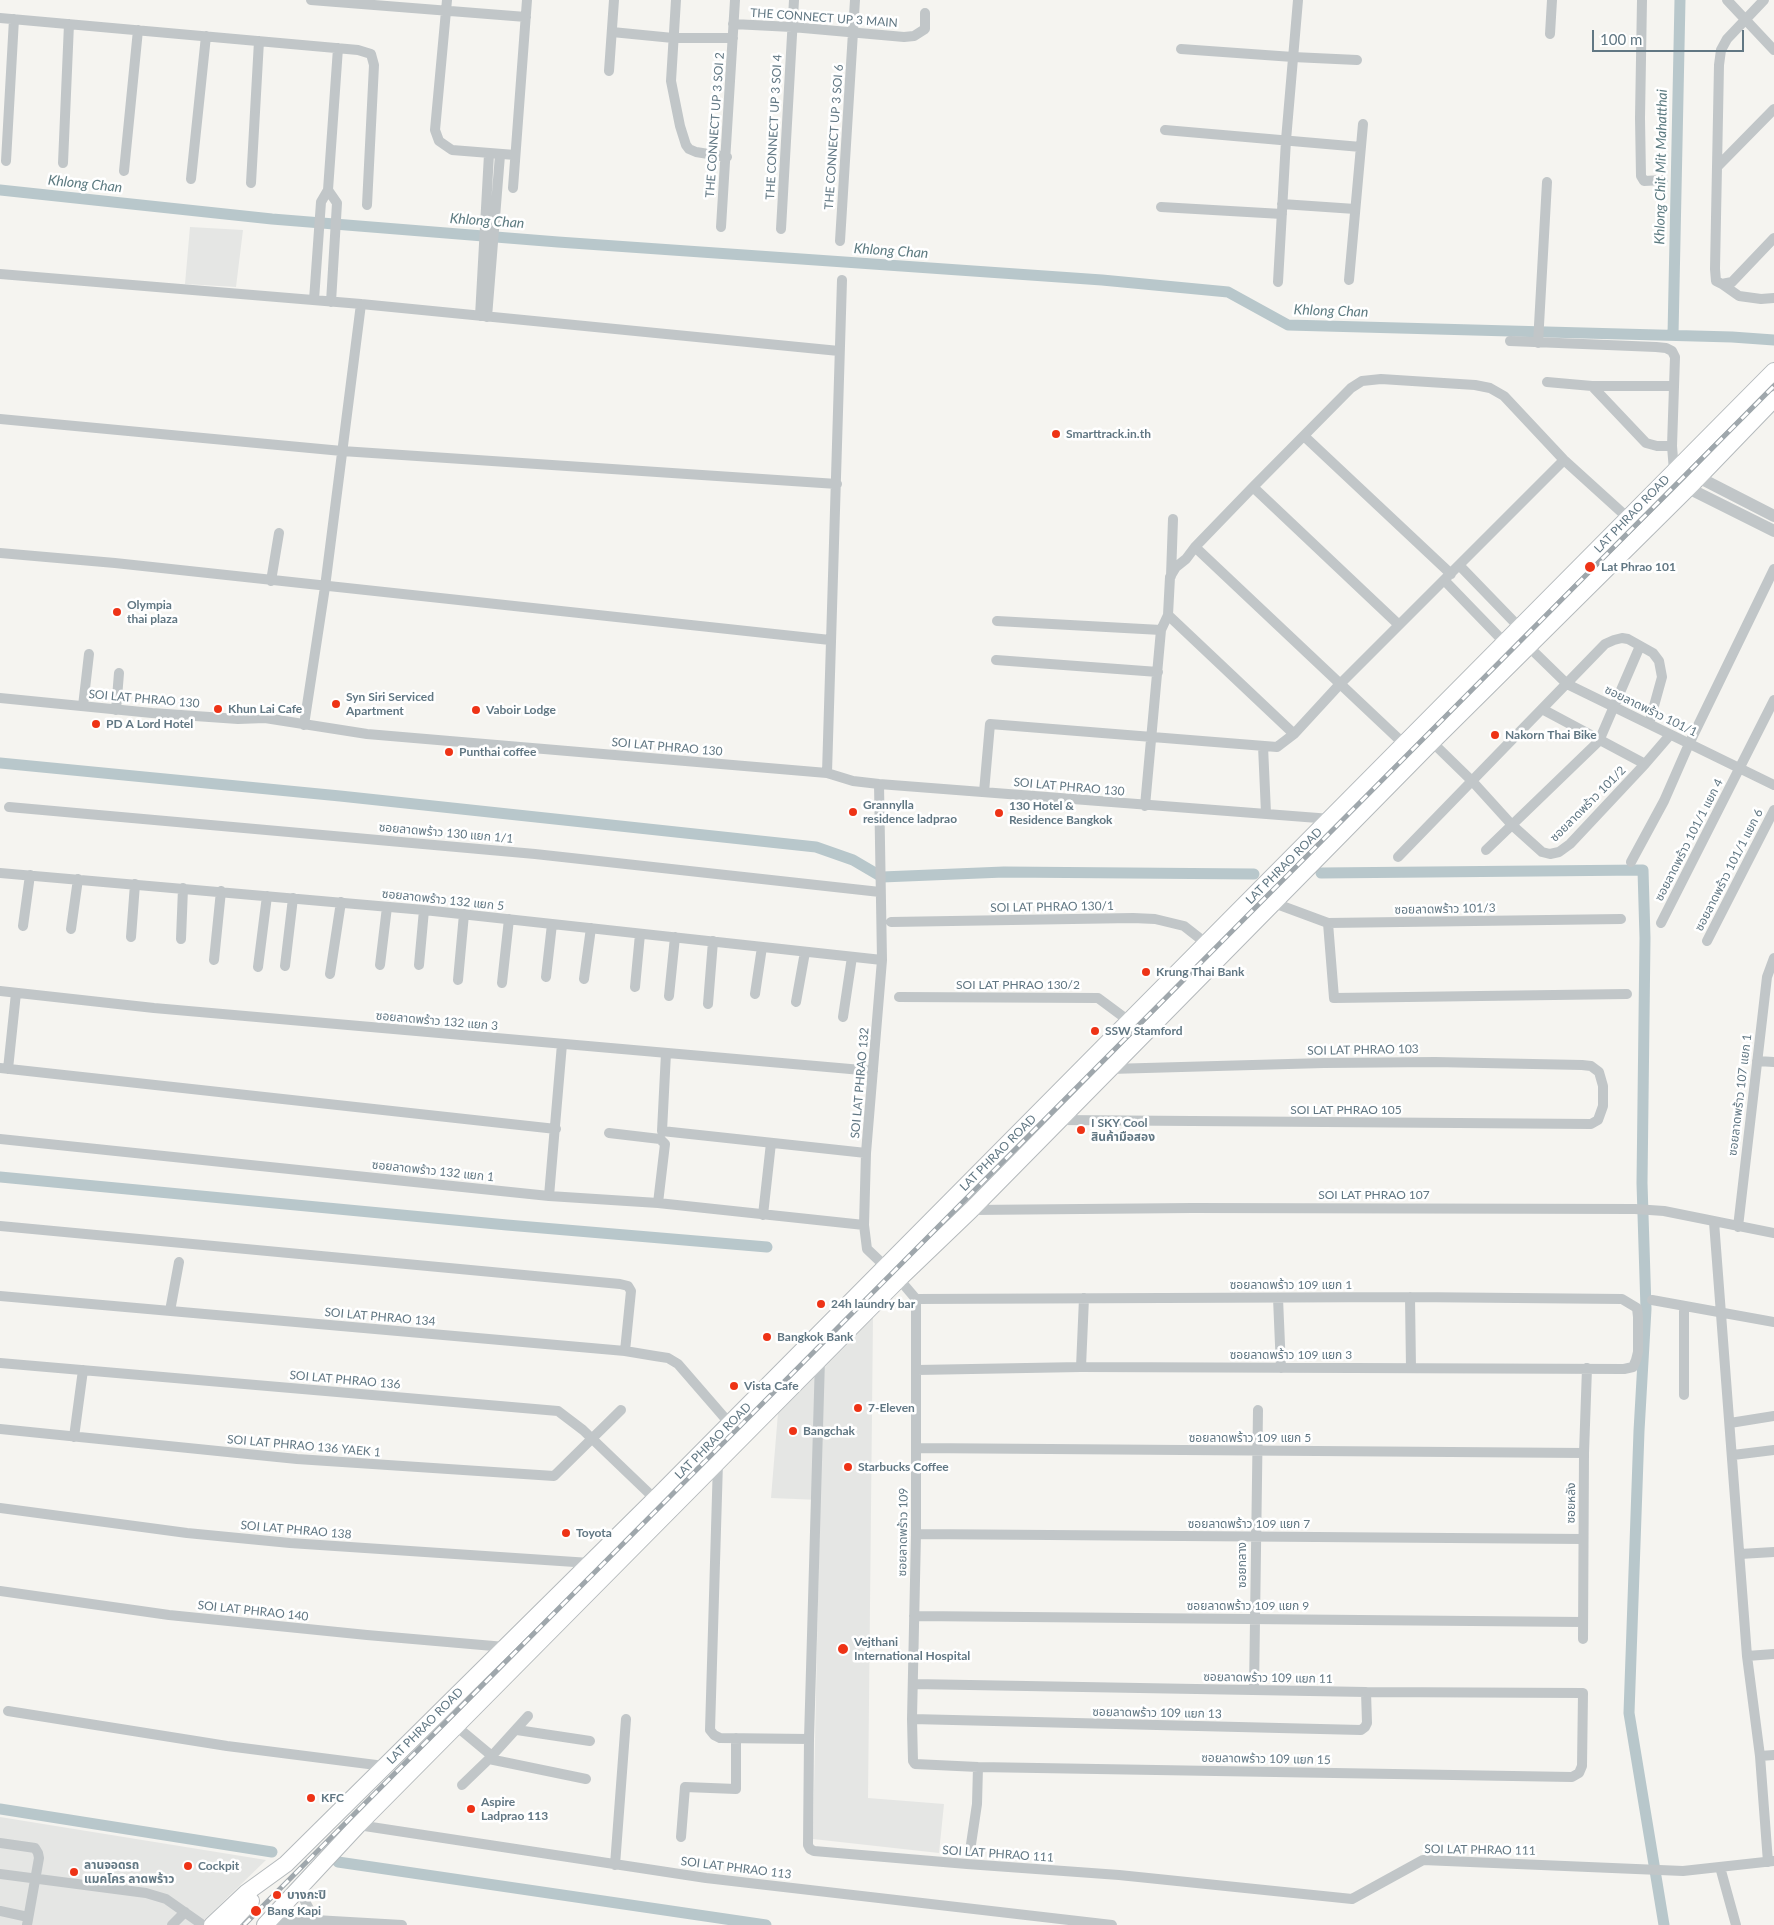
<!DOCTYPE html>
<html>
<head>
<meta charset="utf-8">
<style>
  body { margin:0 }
  #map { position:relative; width:1774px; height:1925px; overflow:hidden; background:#f5f4f0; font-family:Lato,sans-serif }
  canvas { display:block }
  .scale { position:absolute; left:1592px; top:30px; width:152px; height:22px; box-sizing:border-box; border:2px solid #617783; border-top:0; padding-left:6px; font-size:15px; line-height:18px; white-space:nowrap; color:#617783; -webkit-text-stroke:4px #fff; paint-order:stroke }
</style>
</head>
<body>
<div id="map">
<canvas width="1774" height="1925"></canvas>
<div class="scale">100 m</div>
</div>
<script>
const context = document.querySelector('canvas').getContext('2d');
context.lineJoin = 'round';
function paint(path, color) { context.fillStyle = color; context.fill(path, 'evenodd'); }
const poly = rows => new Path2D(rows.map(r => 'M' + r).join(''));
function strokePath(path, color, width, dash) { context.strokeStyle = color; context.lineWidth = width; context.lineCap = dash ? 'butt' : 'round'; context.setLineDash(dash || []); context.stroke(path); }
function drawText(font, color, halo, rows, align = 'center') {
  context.font = font + ' Lato,"Noto Sans Thai",sans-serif'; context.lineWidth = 5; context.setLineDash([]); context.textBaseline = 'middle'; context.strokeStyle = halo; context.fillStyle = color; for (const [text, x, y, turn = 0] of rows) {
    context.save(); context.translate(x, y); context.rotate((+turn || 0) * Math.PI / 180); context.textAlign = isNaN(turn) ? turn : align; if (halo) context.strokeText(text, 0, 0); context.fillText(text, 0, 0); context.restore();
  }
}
paint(poly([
  [190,227,243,230,236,287,185,284],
  [873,1316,868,1798,944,1804,939,1853,813,1839,820,1500,771,1498,778,1413,823,1365],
  [0,1817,266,1860,199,1925,0,1925]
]), '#e5e6e4');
strokePath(poly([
  [0,190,272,219,558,242,1102,280,1228,292,1288,325,1732,337,1774,340],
  [1673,335,1680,0],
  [0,763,340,796,816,847,853,860,882,877,1004,872,1254,874],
  [1321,873,1643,870,1645,938,1642,1183,1646,1309,1639,1431,1629,1713,1664,1925],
  [0,1177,507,1225,767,1247],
  [0,1809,272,1852],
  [338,1862,766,1925]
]), '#b8c7cb', 11);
const primary = poly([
  [212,1925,246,1893,286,1864,655,1499,1774,371],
  [229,1925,251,1901],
  [265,1925,358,1825,899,1279,971,1210,1432,742,1692,484,1774,399]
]);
strokePath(primary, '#b4b9bc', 18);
strokePath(poly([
  [311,0,526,17],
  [447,0,435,130,439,141,452,150,515,155],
  [676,0,671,81,680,126,686,145,689,149,696,152,727,157],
  [1642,0,1640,118,1641,176,1644,181,1663,180],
  [1727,0,1774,50],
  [1764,0,1727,39,1721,50,1719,65,1715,269,1716,281,1722,284,1732,282,1774,238],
  [0,18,358,50,371,54,374,65,367,205],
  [733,24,792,27,904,37,914,36,925,29,925,13],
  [612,32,673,38,733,38],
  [1550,34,1552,0],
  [1181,49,1293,57,1357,60],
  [609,71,614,0],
  [1165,130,1361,147],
  [6,161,14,19],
  [63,163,69,24],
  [1718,166,1774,109],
  [124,171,138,30],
  [191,179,206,36],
  [251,183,259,41],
  [513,188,527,0],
  [328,190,338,48],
  [1282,204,1355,209],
  [1161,207,1282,214],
  [721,227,735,0],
  [781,229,794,0],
  [840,241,855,0],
  [0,274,361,304,839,351],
  [1349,280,1363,124],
  [1278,282,1286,140,1298,0],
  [1722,284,1739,296,1761,299,1774,298],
  [314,300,321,202,328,190,337,203,331,302],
  [480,316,489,154],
  [487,317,500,155],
  [1510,341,1656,347,1666,348,1672,351,1675,357,1672,446,1674,471],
  [1538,343,1547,182],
  [1547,382,1592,386],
  [0,419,342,451,837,484],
  [1304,436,1451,574],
  [1672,446,1657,446,1646,443,1592,386,1674,386],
  [1253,487,1399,625],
  [1195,547,1405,745],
  [0,553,115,563,830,640],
  [1459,565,1520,628],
  [1171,576,1173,519],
  [1444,580,1505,643],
  [271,581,279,533],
  [1168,615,1294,734],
  [997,621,1161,630],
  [1528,646,1567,684,1774,785],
  [996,660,1158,672],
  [0,698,152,713,238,719,265,718,367,734,827,773,853,781,879,784,1331,819],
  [83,706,89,654],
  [1542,709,1645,764],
  [116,710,119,673],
  [304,725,325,587,361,304],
  [1432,742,1473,782,1512,825,1542,852,1550,854,1559,852,1570,844,1645,764,1670,735],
  [1263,746,1266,813],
  [827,773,842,280],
  [879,784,882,960,866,1153,864,1225,867,1249,886,1267],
  [984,792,990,724,1277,747,1294,734,1340,684,1564,460],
  [1145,806,1161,630,1168,615,1170,577,1176,567,1186,559,1195,547,1253,487,1351,388,1362,381,1381,379,1475,385,1490,388,1504,396,1564,460,1628,518],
  [9,807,535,854,880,892],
  [1486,850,1599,741,1640,646],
  [1398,857,1605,644,1614,640,1622,638,1628,639,1653,653,1659,661,1662,677,1649,724],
  [1631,862,1664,801,1689,744,1774,569],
  [0,873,424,910,882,960],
  [1274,903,1328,923,1621,919],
  [891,922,1133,918,1155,919,1184,926,1207,944],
  [1328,923,1334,998,1627,994],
  [1661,923,1774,700],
  [23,926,30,875],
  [71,929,78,879],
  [131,937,135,884],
  [181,939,183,888],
  [1707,941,1774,810],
  [214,960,221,891],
  [380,965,387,907],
  [419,965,424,910],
  [285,966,293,898],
  [258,967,267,896],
  [330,974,341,902],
  [546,977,552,924],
  [584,979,591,928],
  [458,980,464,914],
  [502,983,509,919],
  [635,987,640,934],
  [0,991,154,1008,873,1071],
  [755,994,762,947],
  [669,996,675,937],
  [899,997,1098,998,1129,1021],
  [796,1002,805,952],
  [708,1004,713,941],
  [843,1017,852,957],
  [666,1053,662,1131,866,1153],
  [1757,1061,1774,1062],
  [0,1068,556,1129],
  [8,1069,16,993],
  [1059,1120,1591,1124,1598,1120,1603,1106,1603,1086,1599,1072,1591,1066,1582,1065,1435,1062,1324,1063,1110,1069],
  [609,1133,660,1139,665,1144,658,1203],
  [0,1139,549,1196,658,1203,864,1225],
  [549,1196,562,1044],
  [971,1210,1192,1208,1635,1209,1664,1211,1774,1233],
  [763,1215,771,1143],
  [1714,1222,1747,1656,1760,1756,1768,1862],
  [0,1226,620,1284,628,1286,631,1291,625,1351],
  [1738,1227,1767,977,1774,958],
  [899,1279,916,1299,916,1534,912,1719,913,1761,915,1764,978,1767,1572,1777,1579,1773,1582,1766,1583,1693,1366,1692,913,1684],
  [0,1296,625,1351,655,1356,668,1358,678,1364,730,1424],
  [1410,1297,1411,1368],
  [1278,1298,1281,1368],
  [916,1299,1410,1297,1622,1299,1637,1308,1638,1317,1638,1352,1636,1360,1633,1367,1624,1369,1081,1367,917,1370],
  [1652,1300,1774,1322],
  [1684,1307,1684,1395],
  [170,1311,179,1262],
  [820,1359,809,1739,808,1845,810,1849,814,1851,967,1864,1119,1875,1352,1899,1423,1860,1683,1871,1774,1861],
  [0,1363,558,1411,583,1430,655,1499],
  [1081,1367,1084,1298],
  [1730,1423,1774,1416],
  [0,1429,297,1459,554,1476,621,1410],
  [74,1437,83,1370],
  [916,1448,1584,1453],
  [1733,1455,1774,1450],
  [718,1462,710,1730,714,1735,720,1738,809,1739],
  [0,1508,187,1533,290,1543,590,1563],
  [916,1534,1583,1539],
  [1740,1554,1774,1552],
  [0,1591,169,1615,367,1635,505,1647],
  [914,1616,1583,1622],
  [1583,1639,1584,1453,1587,1368],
  [1747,1656,1774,1654],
  [1254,1690,1258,1410],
  [8,1711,227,1746,384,1766],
  [912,1719,1361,1730,1365,1727,1367,1723,1366,1692],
  [456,1726,492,1756],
  [517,1730,590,1741],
  [1760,1756,1774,1755],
  [489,1759,586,1779],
  [462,1785,489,1759,528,1716],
  [358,1825,706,1878,1112,1925],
  [681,1837,685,1787,736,1789,736,1738],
  [0,1843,35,1848,38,1853,39,1858,27,1925],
  [970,1851,977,1804,978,1767],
  [615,1865,626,1719],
  [1720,1867,1736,1925],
  [0,1874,146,1893,166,1899,203,1925],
  [299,1890,315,1920],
  [0,1911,28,1917],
  [270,1920,315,1920,402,1925],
  [172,1925,185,1912]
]), '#c1c6c8', 10);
strokePath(poly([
  [1674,471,1688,488,1774,531],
  [1674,471,1698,477,1774,516]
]), '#c1c6c8', 12);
strokePath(primary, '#fff', 16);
const rail = poly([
  [244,1925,1774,386]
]);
strokePath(rail, '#9fa7ac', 5);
strokePath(rail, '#fff', 3, [9]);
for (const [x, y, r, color] of [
  [1056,434,5,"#ee3316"],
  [1590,567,6,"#ee3316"],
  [117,612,5,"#ee3316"],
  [336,704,5,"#ee3316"],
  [218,709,5,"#ee3316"],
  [476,710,5,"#ee3316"],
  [96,724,5,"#ee3316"],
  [1495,735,5,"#ee3316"],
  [449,752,5,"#ee3316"],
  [853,812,5,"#ee3316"],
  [999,813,5,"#ee3316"],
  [1146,972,5,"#ee3316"],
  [1095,1031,5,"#ee3316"],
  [1081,1130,5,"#ee3316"],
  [821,1304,5,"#ee3316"],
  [767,1337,5,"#ee3316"],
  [734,1386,5,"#ee3316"],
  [858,1408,5,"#ee3316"],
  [793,1431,5,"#ee3316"],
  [848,1467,5,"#ee3316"],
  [566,1533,5,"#ee3316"],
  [843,1649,6,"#ee3316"],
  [311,1798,5,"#ee3316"],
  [471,1809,5,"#ee3316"],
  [188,1866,5,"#ee3316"],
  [74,1872,5,"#ee3316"],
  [277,1895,5,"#ee3316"],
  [256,1911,6,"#ee3316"]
]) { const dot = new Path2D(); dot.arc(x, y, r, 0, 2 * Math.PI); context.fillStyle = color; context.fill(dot); strokePath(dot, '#fff', 2); }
drawText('12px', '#617783', '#fff', [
  ["THE CONNECT UP 3 MAIN",824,18,4],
  ["THE CONNECT UP 3 SOI 2",715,125,-86],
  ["THE CONNECT UP 3 SOI 4",774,127,-87],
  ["THE CONNECT UP 3 SOI 6",834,137,-86],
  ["LAT PHRAO ROAD",1632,514,-46],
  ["SOI LAT PHRAO 130",144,699,5],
  ["ซอยลาดพร้าว 101/1",1651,711,26],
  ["SOI LAT PHRAO 130",667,747,5],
  ["SOI LAT PHRAO 130",1069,787,5],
  ["ซอยลาดพร้าว 101/2",1588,804,-45],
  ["ซอยลาดพร้าว 130 แยก 1/1",446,833,5],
  ["ซอยลาดพร้าว 101/1 แยก 4",1689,840,-63],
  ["LAT PHRAO ROAD",1284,866,-45],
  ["ซอยลาดพร้าว 101/1 แยก 6",1729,870,-63],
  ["ซอยลาดพร้าว 132 แยก 5",443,900,6],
  ["SOI LAT PHRAO 130/1",1052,907,-1],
  ["ซอยลาดพร้าว 101/3",1445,909,-1],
  ["SOI LAT PHRAO 130/2",1018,985],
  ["ซอยลาดพร้าว 132 แยก 3",437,1021,5],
  ["SOI LAT PHRAO 103",1363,1050,-1],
  ["SOI LAT PHRAO 132",860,1083,-85],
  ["ซอยลาดพร้าว 107 แยก 1",1740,1095,-83],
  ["SOI LAT PHRAO 105",1346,1110],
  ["LAT PHRAO ROAD",998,1153,-45],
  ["ซอยลาดพร้าว 132 แยก 1",433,1171,6],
  ["SOI LAT PHRAO 107",1374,1195],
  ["ซอยลาดพร้าว 109 แยก 1",1291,1285],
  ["SOI LAT PHRAO 134",380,1317,5],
  ["ซอยลาดพร้าว 109 แยก 3",1291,1355],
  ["SOI LAT PHRAO 136",345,1380,5],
  ["ซอยลาดพร้าว 109 แยก 5",1250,1438],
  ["LAT PHRAO ROAD",713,1441,-45],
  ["SOI LAT PHRAO 136 YAEK 1",304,1446,5],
  ["ซอยหลัง",1571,1503,-89],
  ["ซอยลาดพร้าว 109 แยก 7",1249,1524],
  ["SOI LAT PHRAO 138",296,1530,5],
  ["ซอยลาดพร้าว 109",903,1532,-89],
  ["ซอยกลาง",1242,1565,-90],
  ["ซอยลาดพร้าว 109 แยก 9",1248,1606],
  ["SOI LAT PHRAO 140",253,1611,6],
  ["ซอยลาดพร้าว 109 แยก 11",1268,1678,1],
  ["ซอยลาดพร้าว 109 แยก 13",1157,1713,1],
  ["LAT PHRAO ROAD",425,1726,-45],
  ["ซอยลาดพร้าว 109 แยก 15",1266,1759,1],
  ["SOI LAT PHRAO 111",1480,1850,1],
  ["SOI LAT PHRAO 111",998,1854,4],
  ["SOI LAT PHRAO 113",736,1868,7]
]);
drawText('bold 12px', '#617783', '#fff', [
  ["Smarttrack.in.th",1066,434],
  ["Lat Phrao 101",1601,567],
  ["Olympia",127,605],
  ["thai plaza",127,619],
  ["Syn Siri Serviced",346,697],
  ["Apartment",346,711],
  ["Khun Lai Cafe",228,709],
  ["Vaboir Lodge",486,710],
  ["PD A Lord Hotel",106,724],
  ["Nakorn Thai Bike",1505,735],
  ["Punthai coffee",459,752],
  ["Grannylla",863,805],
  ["residence ladprao",863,819],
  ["130 Hotel &",1009,806],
  ["Residence Bangkok",1009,820],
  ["Krung Thai Bank",1156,972],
  ["SSW Stamford",1105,1031],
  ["I SKY Cool",1091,1123],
  ["สินค้ามือสอง",1091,1137],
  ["24h laundry bar",831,1304],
  ["Bangkok Bank",777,1337],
  ["Vista Cafe",744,1386],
  ["7-Eleven",868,1408],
  ["Bangchak",803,1431],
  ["Starbucks Coffee",858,1467],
  ["Toyota",576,1533],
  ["Vejthani",854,1642],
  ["International Hospital",854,1656],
  ["KFC",321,1798],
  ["Aspire",481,1802],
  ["Ladprao 113",481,1816],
  ["ลานจอดรถ",84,1865],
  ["แมคโคร ลาดพร้าว",84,1879],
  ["Cockpit",198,1866],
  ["บางกะปิ",287,1895],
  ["Bang Kapi",267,1911]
], 'left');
drawText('italic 14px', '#5d7b81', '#fff', [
  ["Khlong Chit Mit Mahatthai",1661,167,-89],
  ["Khlong Chan",85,184,6],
  ["Khlong Chan",487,221,4],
  ["Khlong Chan",891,251,4],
  ["Khlong Chan",1331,311,2]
]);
</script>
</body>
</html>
